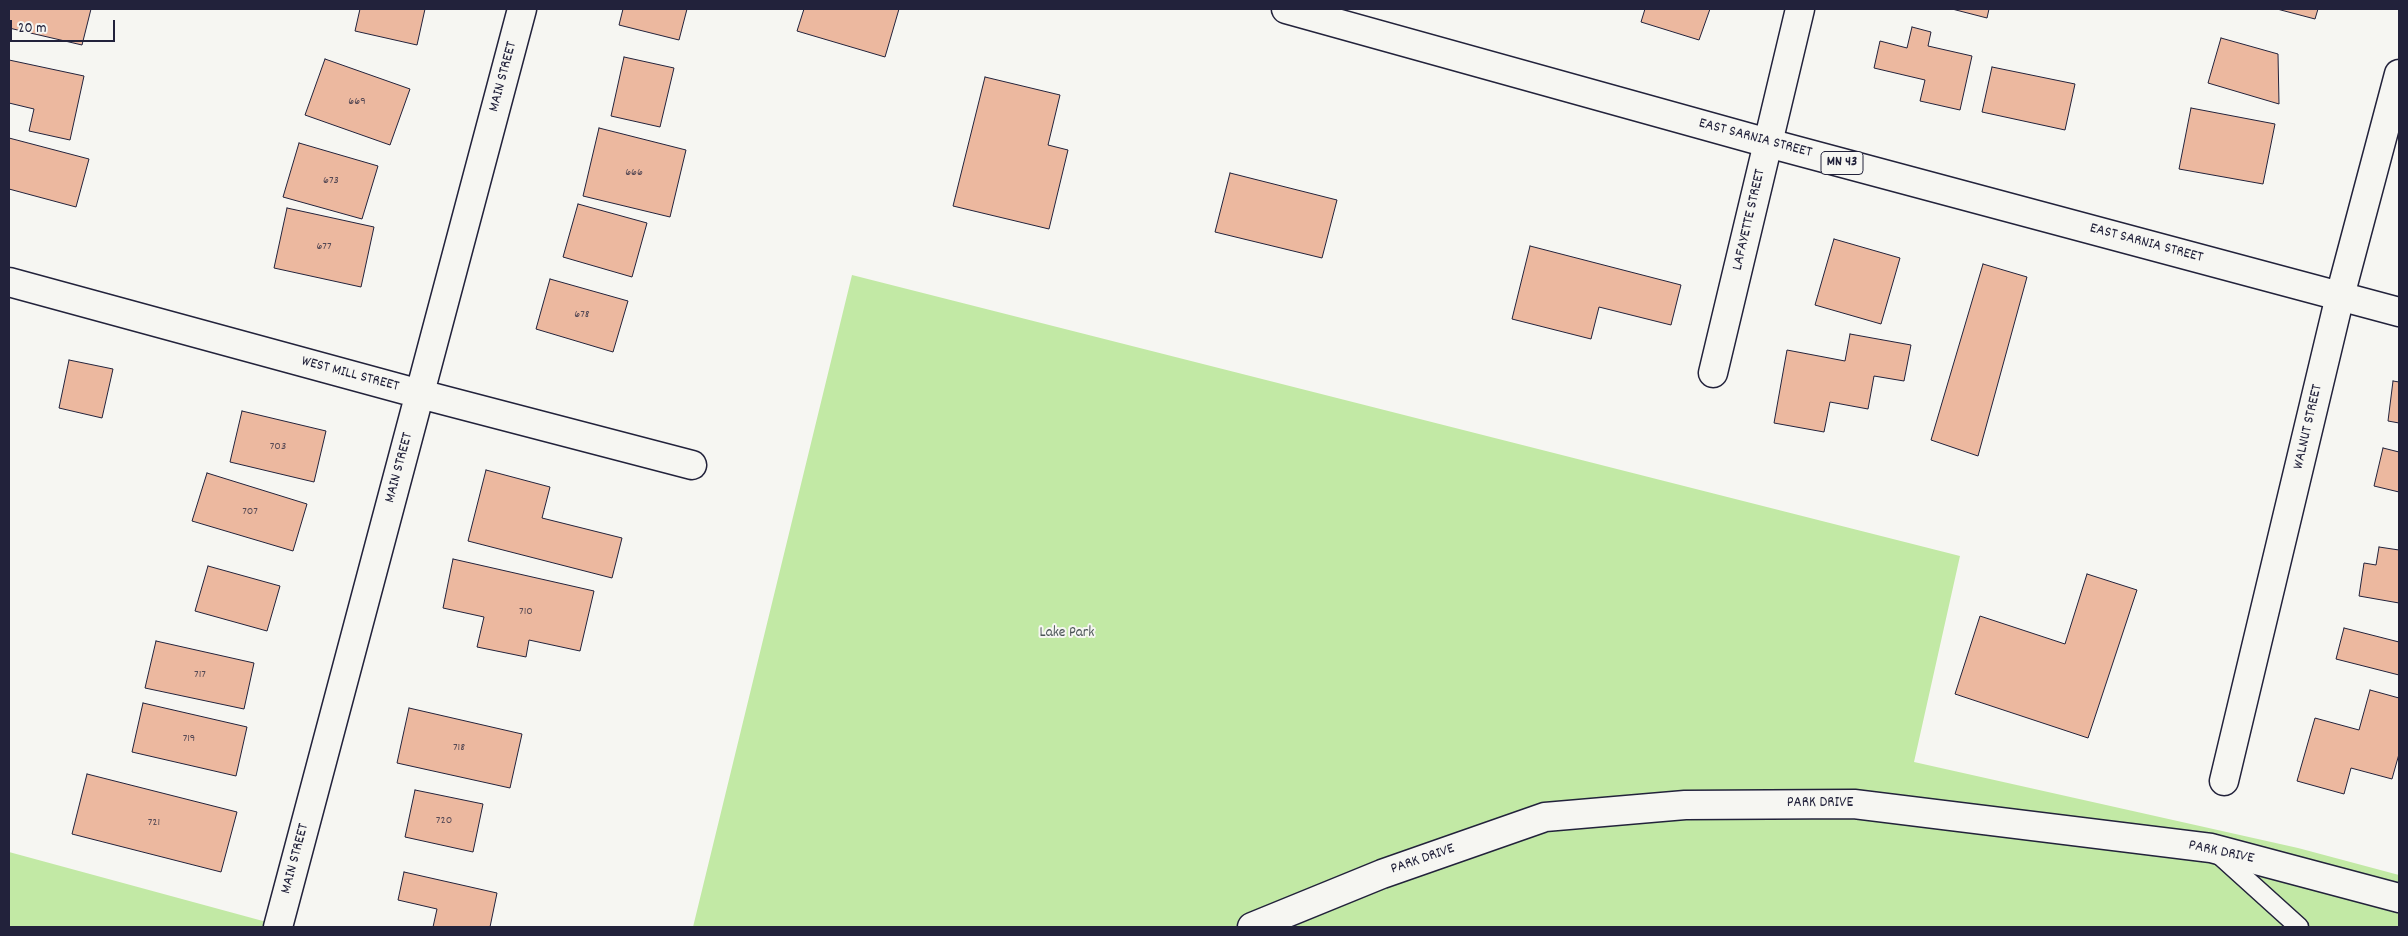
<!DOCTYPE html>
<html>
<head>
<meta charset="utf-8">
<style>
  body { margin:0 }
  #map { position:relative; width:2408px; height:936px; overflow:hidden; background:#f6f6f2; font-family:Dekko,sans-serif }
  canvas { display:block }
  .frame { position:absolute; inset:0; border:10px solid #22223b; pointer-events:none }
  .scale { position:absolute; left:10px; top:20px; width:105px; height:22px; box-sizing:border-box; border:2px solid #22223b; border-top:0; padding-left:6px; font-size:15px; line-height:18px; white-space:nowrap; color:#22223b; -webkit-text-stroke:4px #f6f6f2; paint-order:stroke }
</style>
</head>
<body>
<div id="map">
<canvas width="2408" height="936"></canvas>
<div class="frame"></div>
<div class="scale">20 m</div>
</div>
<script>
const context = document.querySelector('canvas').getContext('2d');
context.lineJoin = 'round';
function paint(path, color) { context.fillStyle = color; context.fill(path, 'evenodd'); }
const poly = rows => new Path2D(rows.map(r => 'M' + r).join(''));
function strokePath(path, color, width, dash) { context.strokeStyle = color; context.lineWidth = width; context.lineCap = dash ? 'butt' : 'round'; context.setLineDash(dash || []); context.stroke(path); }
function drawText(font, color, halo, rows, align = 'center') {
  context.font = font + ' Dekko,sans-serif'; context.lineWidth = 4; context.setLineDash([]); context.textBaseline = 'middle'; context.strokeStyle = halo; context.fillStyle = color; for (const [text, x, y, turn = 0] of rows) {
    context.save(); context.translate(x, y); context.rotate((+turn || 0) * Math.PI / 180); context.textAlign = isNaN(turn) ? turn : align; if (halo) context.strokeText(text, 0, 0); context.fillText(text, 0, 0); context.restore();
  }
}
paint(poly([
  [852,275,1960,556,1914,762,2298,848,2399,875,2399,927,693,927],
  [9,852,285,927,9,927]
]), '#c2e9a5');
const building = poly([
  [9,9,91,9,82,45,9,28,9,9],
  [360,9,425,9,417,45,355,31,360,9],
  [623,9,687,9,679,40,619,25,623,9],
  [804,9,899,9,885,57,797,31,804,9],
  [1645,9,1710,9,1699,40,1641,22,1645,9],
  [1952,9,1989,9,1987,18,1952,9],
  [2277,9,2318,9,2315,19,2277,9],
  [1912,27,1931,32,1928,46,1972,56,1960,110,1920,101,1925,80,1874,68,1880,41,1907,48,1912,27],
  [2221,38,2278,54,2279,104,2208,83,2221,38],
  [624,57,674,68,660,127,611,116,624,57],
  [325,59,410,89,390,145,305,115,325,59],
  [9,60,84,76,70,140,29,131,34,109,9,103,9,60],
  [1992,67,2075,84,2065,130,1982,112,1992,67],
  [985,77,1060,95,1048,145,1068,150,1049,229,953,206,985,77],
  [2191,108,2275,124,2263,184,2179,169,2191,108],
  [599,128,686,150,670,217,583,196,599,128],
  [9,138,89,159,76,207,9,189,9,138],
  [299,143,378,166,362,219,283,197,299,143],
  [1230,173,1337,200,1322,258,1215,232,1230,173],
  [578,204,647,223,632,277,563,257,578,204],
  [287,208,374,227,361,287,274,268,287,208],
  [1834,239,1900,258,1881,324,1815,305,1834,239],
  [1530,246,1681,285,1671,325,1599,307,1591,339,1512,319,1530,246],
  [1983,264,2027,277,1978,456,1931,440,1983,264],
  [550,279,628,301,613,352,536,329,550,279],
  [1850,334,1911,345,1904,381,1874,376,1868,409,1830,402,1824,432,1774,423,1787,350,1845,361,1850,334],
  [69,360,113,369,102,418,59,408,69,360],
  [2393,381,2399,382,2399,423,2388,421,2393,381],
  [242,411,326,431,314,482,230,462,242,411],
  [2383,448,2399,452,2399,492,2374,486,2383,448],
  [486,470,550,487,542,518,622,538,612,578,468,541,486,470],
  [207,473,307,504,293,551,192,521,207,473],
  [2379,547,2399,550,2399,603,2359,596,2364,563,2376,565,2379,547],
  [453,559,594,591,580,651,529,640,526,657,477,647,484,617,443,608,453,559],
  [208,566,280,586,267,631,195,611,208,566],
  [2087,574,2137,590,2088,738,1955,694,1980,616,2065,644,2087,574],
  [2344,628,2399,642,2399,675,2336,659,2344,628],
  [156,641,254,663,244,709,145,688,156,641],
  [2370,690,2399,698,2399,754,2392,779,2351,768,2344,794,2297,781,2315,718,2359,730,2370,690],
  [143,703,247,727,236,776,132,752,143,703],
  [409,708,522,734,510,788,397,763,409,708],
  [87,774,237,812,221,872,72,834,87,774],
  [415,790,483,804,473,852,405,837,415,790],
  [404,872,497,893,490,927,433,927,437,909,398,900,404,872]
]);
paint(building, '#ecb89f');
strokePath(building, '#22223b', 1);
const service = poly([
  [2216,852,2299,927]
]);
const minor = poly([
  [9,282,420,394,692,465],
  [1713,373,1800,9],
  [2224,781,2340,296,2399,74],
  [278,927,522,9],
  [1252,927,1382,874,1545,817,1685,805,1854,804,2211,848,2399,898]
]);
const primary = poly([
  [1286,9,1768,143,2399,312]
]);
strokePath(service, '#22223b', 21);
strokePath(minor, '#22223b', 31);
strokePath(primary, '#22223b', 31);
strokePath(service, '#f6f6f2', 18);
strokePath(minor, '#f6f6f2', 28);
strokePath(primary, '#f6f6f2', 28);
drawText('12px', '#544854', null, [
  ["669",357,102],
  ["666",634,173],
  ["673",331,181],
  ["677",324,247],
  ["678",582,315],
  ["703",278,447],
  ["707",250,512],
  ["710",526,612],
  ["717",200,675],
  ["719",189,739],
  ["718",459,748],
  ["720",444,821],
  ["721",154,823]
]);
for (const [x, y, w] of [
  [1842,163,42]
]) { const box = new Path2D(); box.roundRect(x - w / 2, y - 11.5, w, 23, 4); context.fillStyle = '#f6f6f2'; context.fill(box); strokePath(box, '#22223b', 1); }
drawText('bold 14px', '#22223b', null, [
  ["MN 43",1842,163]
]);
drawText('15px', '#22223b', '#f6f6f2', [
  ["MAIN STREET",504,77,-75],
  ["EAST SARNIA STREET",1755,139,15],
  ["LAFAYETTE STREET",1750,220,-77],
  ["EAST SARNIA STREET",2146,244,15],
  ["WEST MILL STREET",350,375,15],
  ["WALNUT STREET",2309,427,-77],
  ["MAIN STREET",400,468,-75],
  ["PARK DRIVE",1820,804],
  ["PARK DRIVE",2221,853,12],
  ["MAIN STREET",296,859,-75],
  ["PARK DRIVE",1423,860,-19]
]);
drawText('15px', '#4a5456', '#f6f6f2', [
  ["Lake Park",1067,634]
]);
</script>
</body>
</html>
